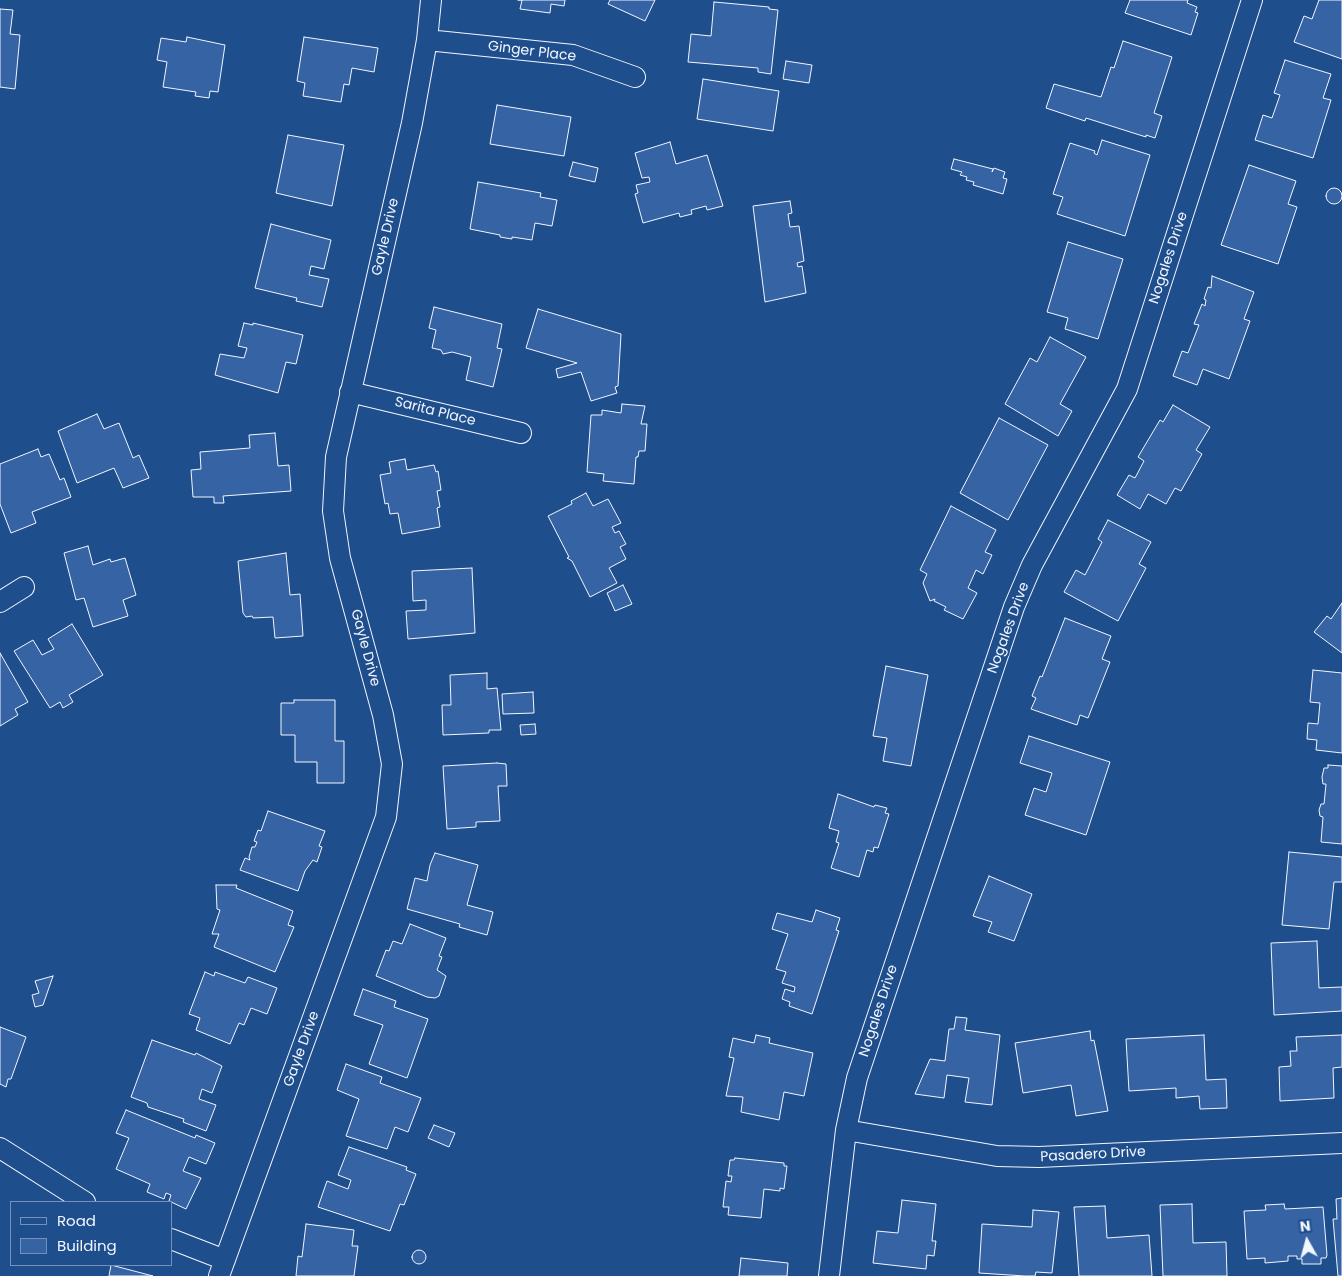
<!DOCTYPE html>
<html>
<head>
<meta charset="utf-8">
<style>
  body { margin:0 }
  #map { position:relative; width:1342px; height:1276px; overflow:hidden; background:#1f4e8c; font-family:Poppins,sans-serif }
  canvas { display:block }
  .legend { position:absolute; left:10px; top:1201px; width:162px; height:65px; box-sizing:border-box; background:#1f4e8c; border:1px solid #7391ba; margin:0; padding:6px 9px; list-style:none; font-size:15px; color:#f2f6ff }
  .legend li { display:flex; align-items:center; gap:10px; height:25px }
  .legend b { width:25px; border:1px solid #7391ba }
  .north { position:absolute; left:1282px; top:1216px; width:50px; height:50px; -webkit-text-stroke:4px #1f4e8c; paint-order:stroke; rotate:353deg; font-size:14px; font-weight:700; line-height:20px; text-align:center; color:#f2f6ff }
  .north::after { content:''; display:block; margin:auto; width:18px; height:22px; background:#f2f6ff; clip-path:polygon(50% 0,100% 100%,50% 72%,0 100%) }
</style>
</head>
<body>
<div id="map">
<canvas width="1342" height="1276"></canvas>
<ul class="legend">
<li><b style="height:6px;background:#1f4e8c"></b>Road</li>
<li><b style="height:14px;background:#3563a3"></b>Building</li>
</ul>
<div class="north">N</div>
</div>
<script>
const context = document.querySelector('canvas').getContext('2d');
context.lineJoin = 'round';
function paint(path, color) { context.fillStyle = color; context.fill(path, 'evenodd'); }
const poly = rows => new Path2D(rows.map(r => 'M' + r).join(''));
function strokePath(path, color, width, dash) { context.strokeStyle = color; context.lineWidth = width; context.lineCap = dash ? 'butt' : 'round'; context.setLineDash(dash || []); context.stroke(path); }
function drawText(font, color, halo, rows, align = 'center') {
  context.font = font + ' Poppins,sans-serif'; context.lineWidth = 4; context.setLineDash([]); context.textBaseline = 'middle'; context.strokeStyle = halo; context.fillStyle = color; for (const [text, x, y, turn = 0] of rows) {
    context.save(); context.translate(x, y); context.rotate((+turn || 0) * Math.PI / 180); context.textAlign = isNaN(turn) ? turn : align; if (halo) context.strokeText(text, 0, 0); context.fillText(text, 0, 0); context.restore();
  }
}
const building = poly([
  [518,0,565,0,564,6,551,4,550,13,520,9,522,0,518,0],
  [610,0,655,0,645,21,608,4,610,0],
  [1130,0,1188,0,1187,3,1197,7,1195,12,1198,13,1191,35,1125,13,1130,0],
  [1319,0,1342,0,1342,59,1294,42,1304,16,1312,19,1319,0],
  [714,2,769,7,769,9,778,10,771,74,758,72,758,68,688,62,691,34,711,36,714,2],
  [0,9,13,10,10,34,20,35,15,89,0,87,0,9],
  [187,37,225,45,218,92,210,91,209,98,195,96,196,92,163,87,167,62,157,60,161,38,186,42,187,37],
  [304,37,378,48,374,72,352,68,349,85,344,84,341,102,303,96,305,83,297,81,304,37],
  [1123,41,1172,57,1154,113,1162,116,1155,138,1146,135,1146,137,1086,118,1085,121,1046,108,1054,84,1101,97,1111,67,1114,68,1123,41],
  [1285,60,1331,74,1323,98,1331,100,1313,158,1255,140,1263,115,1272,118,1280,95,1274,93,1285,60],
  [786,61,812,65,809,83,783,79,786,61],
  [703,79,779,91,773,131,697,119,703,79],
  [497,105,571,117,564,156,490,144,497,105],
  [288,135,344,145,332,206,276,193,288,135],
  [1102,140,1150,155,1125,236,1057,214,1063,197,1053,194,1070,143,1095,151,1094,153,1097,155,1102,140],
  [670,142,676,164,707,155,723,206,707,210,706,206,691,210,692,214,680,217,679,213,643,223,635,194,638,193,636,185,650,182,649,177,642,178,635,153,670,142],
  [954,159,993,169,992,172,994,168,1005,172,1003,178,1007,179,1003,194,973,185,974,182,966,180,967,177,960,175,962,172,951,169,954,159],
  [573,162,598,168,595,182,569,176,573,162],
  [1249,165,1296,181,1288,204,1297,207,1278,264,1221,245,1249,165],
  [478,182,541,193,540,197,557,200,552,226,535,223,532,240,512,237,512,239,500,237,500,235,470,229,478,182],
  '1326 196a8 8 0 1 1 16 0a8 8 0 1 1-16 0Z',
  [790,201,792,213,788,214,790,227,799,226,804,261,797,263,798,267,802,266,806,293,765,302,753,206,790,201],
  [271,224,331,240,324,269,311,266,309,275,329,279,322,307,296,301,297,298,255,288,271,224],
  [1068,242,1123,259,1098,339,1065,329,1068,318,1047,312,1068,242],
  [1212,276,1254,292,1244,319,1250,321,1229,379,1203,369,1197,385,1173,376,1182,351,1188,353,1199,325,1194,324,1202,304,1205,306,1206,300,1204,299,1208,287,1211,288,1212,276],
  [434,307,502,324,497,348,502,349,493,387,466,380,471,357,452,352,443,354,441,350,432,348,436,330,429,328,434,307],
  [538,309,621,334,618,386,615,387,617,393,591,401,581,372,558,378,556,369,577,363,526,348,538,309],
  [244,323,253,325,253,323,303,335,296,364,286,362,278,393,215,375,220,354,244,358,247,348,238,346,244,323],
  [1050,337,1086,357,1060,404,1072,411,1058,436,1005,404,1030,358,1037,362,1050,337],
  [622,404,645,406,641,424,647,424,645,451,639,451,638,457,636,457,634,484,603,481,604,474,587,472,591,415,602,415,602,410,621,413,622,404],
  [1173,405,1210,427,1196,450,1202,454,1181,491,1175,488,1166,504,1148,494,1140,509,1117,495,1129,475,1135,478,1144,461,1138,457,1160,420,1163,422,1173,405],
  [97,414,104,429,119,423,133,458,139,455,149,478,123,488,114,468,77,483,58,431,97,414],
  [999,418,1048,445,1008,520,960,493,999,418],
  [275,433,278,466,289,465,291,491,223,496,224,503,214,503,214,497,193,497,191,470,201,469,200,452,250,448,249,435,275,433],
  [38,449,41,457,49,454,60,480,64,478,71,497,32,512,36,523,11,533,0,504,0,464,38,449],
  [405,459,407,470,434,465,436,472,438,471,441,490,437,491,440,507,437,508,440,527,402,534,398,513,390,514,388,503,385,504,380,475,391,473,389,462,405,459],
  [586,493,593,506,608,499,621,523,612,527,615,533,619,531,626,544,620,547,626,559,609,568,617,583,590,597,572,561,567,558,569,557,548,516,572,504,571,501,586,493],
  [951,506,996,530,985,552,992,555,983,574,976,570,968,588,977,593,963,619,944,610,946,607,934,601,935,599,930,601,923,583,927,574,920,570,951,506],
  [1108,520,1151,542,1139,564,1146,568,1118,621,1064,592,1076,570,1085,575,1102,542,1098,539,1108,520],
  [88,546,93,565,110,559,111,562,125,558,136,595,123,600,128,616,93,627,84,598,76,600,64,553,88,546],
  [286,553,290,595,300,594,303,636,275,638,273,617,253,618,252,616,246,617,243,613,238,561,286,553],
  [472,568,475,633,408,639,406,611,426,610,426,600,413,601,412,571,472,568],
  [623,585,632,604,615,611,607,593,623,585],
  [1342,603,1342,653,1314,632,1327,616,1331,619,1342,603],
  [1065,618,1111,636,1102,659,1110,662,1088,718,1080,715,1077,725,1031,709,1036,698,1032,696,1040,676,1042,677,1065,618],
  [72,624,103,675,69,695,73,702,63,708,60,702,50,708,14,651,33,640,42,655,54,649,48,639,72,624],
  [0,653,28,702,15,709,18,715,0,726,0,653],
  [886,666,928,675,911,766,883,761,887,738,873,736,886,666],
  [1313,670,1342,673,1342,753,1316,750,1317,740,1307,739,1308,723,1318,724,1320,703,1310,702,1313,670],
  [487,673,487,689,497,688,501,730,489,730,489,733,443,735,442,705,451,705,450,675,487,673],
  [533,692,534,713,503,714,502,694,533,692],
  [294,700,335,700,335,741,344,741,344,783,317,783,317,762,295,762,295,735,281,735,281,703,294,703,294,700],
  [535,724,536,734,521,735,520,725,535,724],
  [1029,736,1110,762,1086,835,1025,815,1034,788,1046,792,1052,773,1020,763,1029,736],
  [497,763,506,764,507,786,498,786,500,821,476,822,476,827,447,829,443,766,497,763],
  [1328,765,1342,766,1342,844,1321,842,1323,817,1320,816,1319,810,1321,804,1324,804,1326,784,1323,784,1322,777,1324,768,1328,768,1328,765],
  [838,794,874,807,875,805,887,808,885,813,889,814,878,848,874,847,873,852,867,850,859,877,831,868,839,843,836,842,839,831,829,828,838,794],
  [268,811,325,831,319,846,322,847,317,862,313,860,305,871,298,891,240,870,245,858,250,860,249,857,252,847,255,847,257,842,254,841,258,830,261,831,268,811],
  [1289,852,1342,857,1342,882,1334,882,1329,929,1282,925,1289,852],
  [435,853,478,865,467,905,493,912,487,935,459,927,460,924,407,909,415,878,427,881,430,865,435,853],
  [989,876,1032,894,1014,941,988,932,992,922,973,916,989,876],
  [216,885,237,885,236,888,293,911,288,925,294,927,275,972,214,947,219,934,212,934,220,910,217,909,216,885],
  [816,910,840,918,836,930,839,931,812,1014,789,1006,790,1002,782,999,785,989,794,992,795,987,782,983,786,972,776,969,788,934,772,929,777,913,812,922,816,910],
  [410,924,446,938,439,956,442,957,437,970,446,976,439,996,435,998,427,997,376,976,386,950,389,951,393,941,402,944,410,924],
  [1317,941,1319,988,1342,987,1342,1011,1274,1015,1271,943,1317,941],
  [205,972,214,976,215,972,245,983,248,977,277,988,267,1014,251,1008,244,1025,239,1023,230,1044,196,1030,200,1018,189,1014,205,972],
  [53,976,43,1005,35,1007,32,995,39,993,35,981,53,976],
  [363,989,396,1001,394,1007,428,1019,407,1078,369,1064,383,1025,354,1015,363,989],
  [956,1017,967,1018,965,1030,1000,1035,992,1105,965,1102,969,1078,947,1075,944,1098,915,1094,930,1059,945,1061,949,1029,954,1029,956,1017],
  [0,1027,26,1037,11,1079,8,1079,6,1087,0,1084,0,1027],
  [1090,1031,1091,1041,1094,1040,1108,1111,1076,1116,1071,1085,1023,1093,1015,1043,1090,1031],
  [756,1035,770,1038,769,1043,813,1053,804,1096,784,1092,779,1120,741,1112,743,1097,726,1096,734,1058,729,1057,733,1038,754,1043,756,1035],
  [1204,1035,1206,1080,1226,1079,1227,1108,1200,1109,1199,1096,1176,1098,1176,1088,1129,1091,1126,1039,1204,1035],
  [1342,1035,1342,1067,1333,1068,1334,1098,1280,1101,1279,1067,1291,1066,1290,1051,1297,1051,1296,1037,1342,1035],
  [152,1040,195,1055,196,1053,222,1066,212,1093,202,1089,199,1099,216,1105,206,1131,183,1122,184,1119,148,1107,147,1103,131,1097,152,1040],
  [346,1064,382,1077,380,1083,421,1098,408,1132,395,1127,387,1149,346,1136,359,1099,337,1090,346,1064],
  [126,1110,195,1138,196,1135,215,1143,206,1164,189,1157,183,1171,201,1178,186,1209,169,1201,171,1195,166,1193,164,1199,147,1192,150,1184,116,1169,129,1138,116,1133,126,1110],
  [434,1125,455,1133,449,1147,428,1138,434,1125],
  [349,1147,407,1167,406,1170,416,1174,404,1205,400,1204,390,1231,318,1207,327,1181,348,1189,351,1180,338,1175,349,1147],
  [735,1158,784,1163,784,1166,787,1166,784,1189,780,1188,780,1191,764,1189,761,1218,728,1215,729,1207,723,1207,726,1181,731,1182,732,1176,728,1176,730,1160,734,1160,735,1158],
  [1342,1198,1342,1276,1338,1276,1333,1219,1337,1219,1336,1199,1342,1198],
  [902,1200,936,1204,932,1241,936,1241,934,1256,927,1255,926,1269,873,1263,877,1231,898,1233,902,1200],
  [1192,1204,1193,1243,1226,1242,1227,1276,1163,1276,1160,1205,1192,1204],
  [1284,1204,1285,1209,1323,1207,1327,1255,1326,1258,1321,1258,1321,1264,1302,1264,1302,1259,1297,1259,1297,1256,1288,1256,1288,1261,1265,1263,1265,1258,1247,1259,1244,1211,1266,1210,1265,1205,1284,1204],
  [1105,1206,1107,1238,1149,1235,1152,1276,1079,1276,1074,1207,1105,1206],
  [1033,1210,1059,1212,1052,1273,1036,1272,1035,1276,1025,1276,979,1273,982,1224,1032,1227,1033,1210],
  [306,1224,354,1230,352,1246,358,1246,354,1276,296,1276,298,1256,302,1257,306,1224],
  '412 1257a7 7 0 1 1 14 0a7 7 0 1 1-14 0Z',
  [741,1258,788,1263,787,1276,739,1276,741,1258],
  [111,1265,153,1276,109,1276,111,1265]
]);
paint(building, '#3563a3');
strokePath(building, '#f2f6ff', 1);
const street = poly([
  [427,40,573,55,635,77],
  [350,392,521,433],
  [0,602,24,587],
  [846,1130,997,1156,1039,1157,1342,1143],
  [0,1148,85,1202],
  [171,1239,225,1260],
  [219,1276,386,817,392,764,383,715,340,558,333,511,336,457,412,123,427,40,431,0],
  [829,1276,846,1130,857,1078,1014,607,1032,565,1127,389,1252,0]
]);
strokePath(street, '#f2f6ff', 22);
strokePath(street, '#1f4e8c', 20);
drawText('14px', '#f2f6ff', '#1f4e8c', [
  ["Ginger Place",532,52,7],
  ["Gayle Drive",386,237,-77],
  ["Nogales Drive",1169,258,-72],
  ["Sarita Place",435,412,14],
  ["Nogales Drive",1009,628,-70],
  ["Gayle Drive",365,648,75],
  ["Nogales Drive",879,1011,-72],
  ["Gayle Drive",302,1049,-70],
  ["Pasadero Drive",1093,1155,-3]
]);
</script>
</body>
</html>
